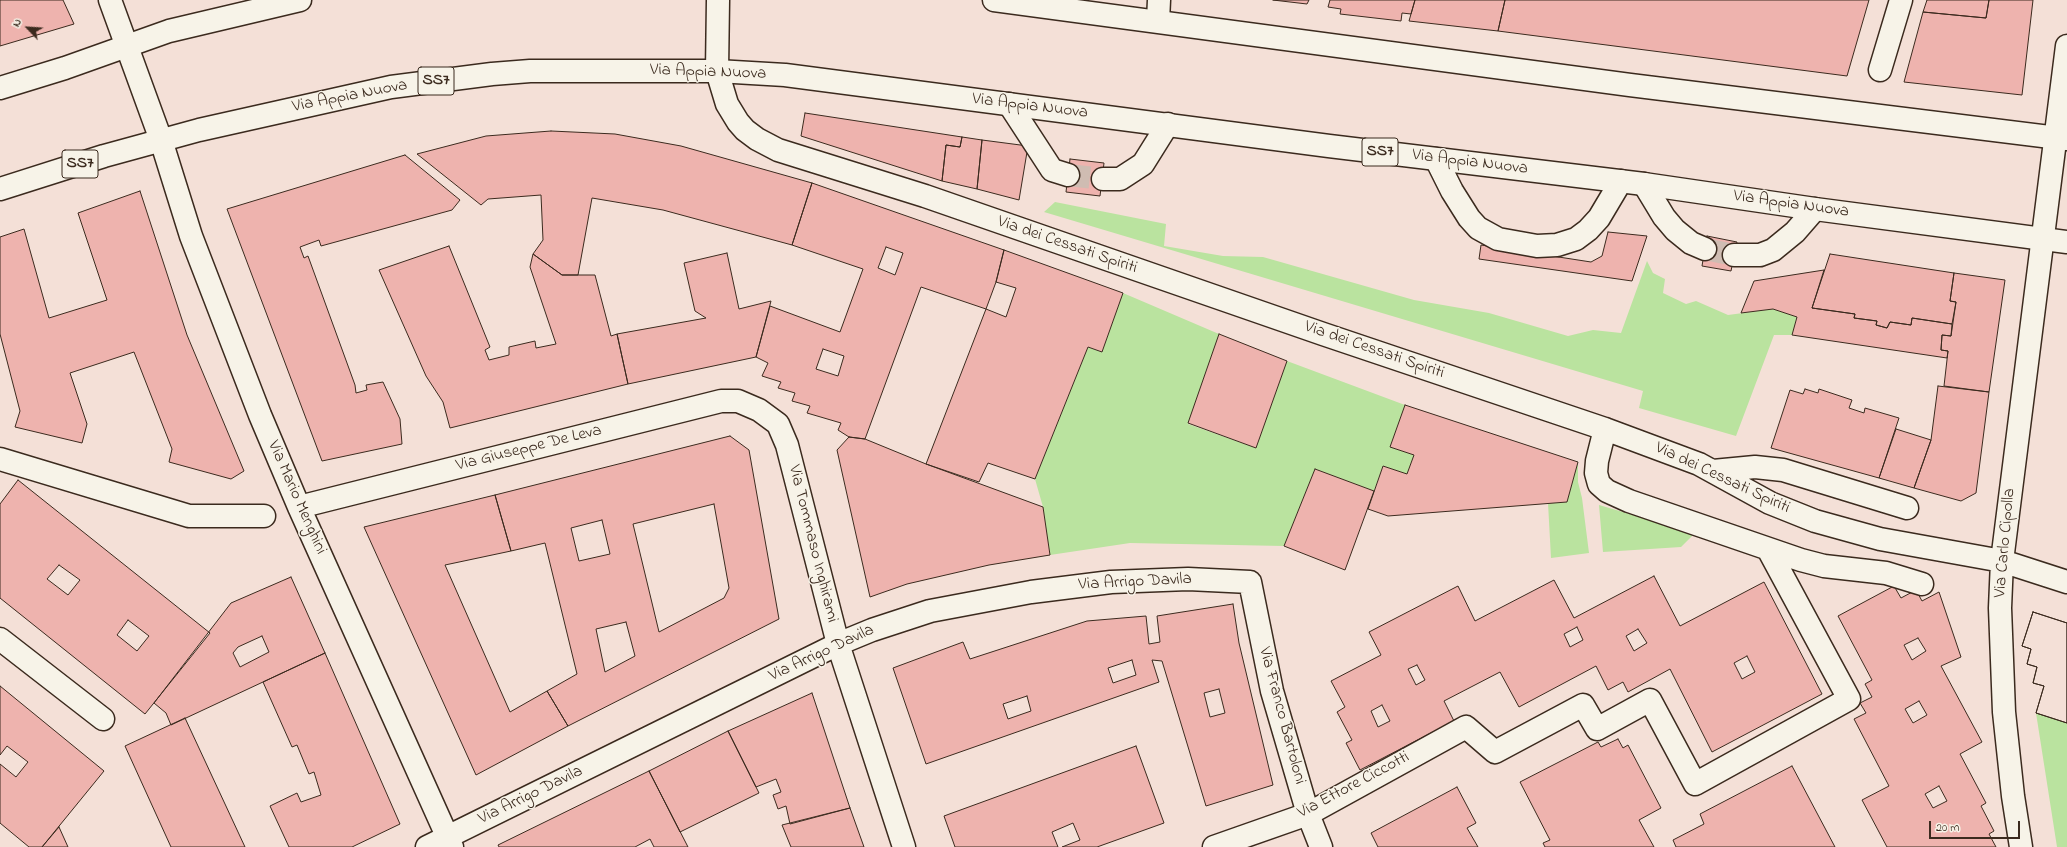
<!DOCTYPE html>
<html>
<head>
<meta charset="utf-8">
<style>
  body { margin:0 }
  #map { position:relative; width:2067px; height:847px; overflow:hidden; background:#f4e0d7; font-family:"Indie Flower",sans-serif }
  canvas { display:block }
  .north { position:absolute; left:8px; top:8px; width:40px; height:40px; -webkit-text-stroke:3px #f7f3e8; paint-order:stroke; rotate:295deg; font-size:11px; font-weight:700; line-height:16px; text-align:center; color:#3b2a1e }
  .north::after { content:''; display:block; margin:auto; width:14px; height:18px; background:#3b2a1e; clip-path:polygon(50% 0,100% 100%,50% 72%,0 100%) }
  .scale { position:absolute; left:1929px; top:821px; width:91px; height:18px; box-sizing:border-box; border:2px solid #3b2a1e; border-top:0; padding-left:5px; font-size:12px; line-height:14px; white-space:nowrap; color:#3b2a1e; -webkit-text-stroke:3px #f7f3e8; paint-order:stroke }
</style>
</head>
<body>
<div id="map">
<canvas width="2067" height="847"></canvas>
<div class="north">N</div>
<div class="scale">20 m</div>
</div>
<script>
const context = document.querySelector('canvas').getContext('2d');
context.lineJoin = 'round';
function paint(path, color) { context.fillStyle = color; context.fill(path, 'evenodd'); }
const poly = rows => new Path2D(rows.map(r => 'M' + r).join(''));
function strokePath(path, color, width, dash) { context.strokeStyle = color; context.lineWidth = width; context.lineCap = dash ? 'butt' : 'round'; context.setLineDash(dash || []); context.stroke(path); }
function drawText(font, color, halo, rows, align = 'center') {
  context.font = font + ' "Indie Flower",sans-serif'; context.lineWidth = 3; context.setLineDash([]); context.textBaseline = 'middle'; context.strokeStyle = halo; context.fillStyle = color; for (const [text, x, y, turn = 0] of rows) {
    context.save(); context.translate(x, y); context.rotate((+turn || 0) * Math.PI / 180); context.textAlign = isNaN(turn) ? turn : align; if (halo) context.strokeText(text, 0, 0); context.fillText(text, 0, 0); context.restore();
  }
}
paint(poly([
  [1055,202,1166,224,1164,246,1223,256,1263,257,1414,300,1489,313,1568,336,1593,330,1621,333,1647,261,1653,273,1665,279,1663,293,1686,304,1696,301,1728,315,1773,309,1797,317,1792,335,1774,335,1736,436,1639,408,1643,391,1044,212],
  [1123,293,1219,334,1188,424,1256,448,1287,361,1405,405,1390,447,1414,455,1407,474,1383,466,1374,491,1315,469,1284,546,1130,543,1050,555,1043,507,1035,479,1088,347,1102,352],
  [1578,462,1578,482,1582,498,1589,553,1551,558,1548,503,1567,502],
  [1599,505,1695,533,1681,547,1603,552],
  [2036,713,2067,723,2067,847,2057,847]
]), '#bae39f');
const building = poly([
  [0,0,63,0,74,24,0,46,0,0],
  [1273,0,1309,0,1307,4,1273,0],
  [1330,0,1415,0,1411,14,1402,13,1401,21,1340,14,1341,9,1328,7,1330,0],
  [1415,0,1505,0,1498,31,1409,21,1415,0],
  [1505,0,1869,0,1847,76,1498,31,1505,0],
  [1927,0,1989,0,1986,18,1923,12,1927,0],
  [1989,0,2033,0,2022,95,1904,82,1923,12,1986,18,1989,0],
  [805,113,962,137,960,147,946,145,942,181,801,136,805,113],
  [551,131,615,134,681,146,812,183,792,245,663,210,592,198,578,275,562,275,533,254,543,240,541,195,488,199,481,205,417,154,486,136,551,131],
  [962,137,982,140,977,189,942,181,946,145,960,147,962,137],
  [982,140,1028,146,1019,200,977,189,982,140],
  [405,155,460,200,452,210,321,246,319,240,300,247,304,258,308,256,355,385,356,393,367,390,366,385,383,382,400,419,402,444,322,461,227,209,405,155],
  [1070,159,1104,163,1100,196,1066,192,1070,159],
  [812,183,1004,250,996,282,986,309,921,287,865,439,849,437,838,430,841,423,807,413,810,406,792,401,795,393,778,388,781,382,762,376,768,363,756,357,770,306,840,332,863,269,792,245,812,183],
  [886,247,903,253,895,275,878,268,886,247],
  [823,349,844,356,838,376,816,369,823,349],
  [140,191,187,335,244,471,231,479,169,462,172,449,134,352,70,373,87,424,82,443,15,427,20,411,0,334,0,237,24,229,49,318,107,300,78,213,140,191],
  [1608,232,1647,236,1632,281,1479,259,1481,245,1591,262,1602,256,1608,232],
  [1707,236,1737,242,1731,271,1702,266,1707,236],
  [449,246,490,347,485,350,489,360,509,355,509,347,535,341,536,348,556,344,530,267,533,254,562,275,595,275,611,336,617,334,628,384,450,428,443,402,426,376,379,270,449,246],
  [1004,250,1123,293,1102,352,1088,347,1035,479,988,463,979,482,926,464,986,309,1006,317,1016,288,996,282,1004,250],
  [727,253,739,309,771,301,756,357,628,384,617,334,706,318,695,311,684,263,727,253],
  [1830,254,1954,273,1950,301,1956,302,1952,324,1912,318,1911,325,1890,322,1887,328,1876,325,1877,321,1854,318,1855,314,1812,308,1830,254],
  [1824,270,1812,308,1855,314,1854,318,1877,321,1876,325,1887,328,1890,322,1911,325,1912,318,1952,324,1951,336,1942,335,1941,350,1948,351,1947,358,1792,335,1797,317,1773,309,1741,313,1754,281,1824,270],
  [1954,273,2005,280,1989,392,1944,386,1948,351,1941,350,1942,335,1951,336,1956,302,1950,301,1954,273],
  [1219,334,1287,361,1256,448,1188,423,1219,334],
  [1938,386,1989,392,1976,493,1961,501,1914,488,1931,440,1938,386],
  [1805,389,1818,393,1819,389,1852,400,1849,408,1864,413,1865,408,1899,418,1879,478,1771,448,1790,390,1803,394,1805,389],
  [1405,405,1578,462,1567,502,1388,516,1368,509,1383,466,1407,474,1414,455,1390,447,1405,405],
  [1896,429,1931,440,1914,488,1879,478,1896,429],
  [730,436,749,450,779,619,568,726,547,691,577,674,545,543,511,551,495,495,730,436],
  [714,504,729,588,724,598,659,632,633,524,714,504],
  [602,520,610,554,579,561,571,528,602,520],
  [626,622,635,656,605,672,596,629,626,622],
  [849,437,865,439,926,464,1043,507,1050,555,989,565,907,584,870,597,837,450,849,437],
  [1315,469,1374,491,1345,570,1284,546,1315,469],
  [18,480,210,633,145,714,0,598,0,504,18,480],
  [59,565,80,580,68,595,47,579,59,565],
  [128,620,149,636,137,651,117,635,128,620],
  [495,495,511,551,445,565,510,712,547,691,568,726,476,775,364,527,495,495],
  [1654,576,1680,626,1764,582,1822,694,1712,752,1670,669,1628,692,1623,682,1608,690,1596,666,1519,707,1500,672,1444,701,1454,721,1360,770,1346,743,1352,740,1337,712,1345,707,1331,681,1381,655,1369,632,1458,586,1475,621,1554,580,1574,618,1654,576],
  [1577,627,1583,640,1570,647,1564,634,1577,627],
  [1638,629,1647,643,1634,651,1626,636,1638,629],
  [1747,656,1755,672,1742,679,1734,663,1747,656],
  [1417,665,1425,680,1416,685,1408,669,1417,665],
  [1382,705,1390,721,1378,727,1371,711,1382,705],
  [291,577,325,653,171,725,166,713,154,703,231,603,291,577],
  [262,636,269,652,240,667,233,653,238,647,262,636],
  [1894,586,1901,598,1916,590,1922,601,1939,592,1961,657,1941,666,1982,742,1960,754,1986,803,1981,806,1994,831,1989,834,1996,847,1887,847,1862,800,1889,786,1854,719,1866,713,1860,703,1872,697,1865,684,1872,680,1838,616,1894,586],
  [1918,638,1926,651,1912,660,1904,645,1918,638],
  [1919,701,1927,715,1913,723,1905,709,1919,701],
  [1939,786,1947,801,1933,808,1925,794,1939,786],
  [1233,604,1239,643,1273,785,1206,806,1162,661,1152,660,1159,682,926,764,893,668,963,642,970,659,1087,621,1146,616,1149,644,1160,642,1157,616,1233,604],
  [1132,660,1136,675,1113,683,1108,668,1132,660],
  [1219,689,1225,713,1210,717,1204,693,1219,689],
  [1027,696,1031,711,1008,719,1003,704,1027,696],
  [2033,612,2067,623,2067,723,2036,713,2044,686,2033,683,2037,667,2027,664,2031,649,2022,646,2033,612],
  [2033,612,2067,623,2067,723,2036,713,2044,686,2033,683,2037,667,2027,664,2031,649,2022,646,2033,612],
  [325,653,400,824,352,847,289,847,270,806,297,793,301,802,321,795,314,772,309,774,297,745,292,747,263,682,325,653],
  [0,686,104,771,42,847,29,847,0,823,0,764,16,777,28,762,7,746,0,755,0,686],
  [812,693,850,808,790,824,786,806,778,809,773,795,781,792,776,779,756,787,728,731,812,693],
  [185,718,245,847,171,847,125,746,185,718],
  [728,731,759,793,680,832,649,771,728,731],
  [1618,739,1623,748,1628,745,1661,808,1639,820,1654,847,1545,847,1543,843,1550,840,1520,782,1598,742,1601,747,1618,739],
  [1136,746,1164,823,1097,847,1062,847,1080,840,1073,823,1052,832,1058,847,955,847,944,816,1136,746],
  [1792,766,1835,847,1676,847,1673,840,1704,824,1700,814,1792,766],
  [649,771,688,847,654,847,650,839,635,847,499,847,498,845,649,771],
  [1457,787,1476,823,1467,828,1478,847,1378,847,1371,833,1457,787],
  [850,808,864,847,791,847,782,825,850,808],
  [59,827,68,847,42,847,59,827]
]);
paint(building, '#eeb3ae');
strokePath(building, '#3b2a1e', 1);
strokePath(poly([
  [1068,175,1103,179],
  [1705,249,1734,255]
]), '#cfbcb2', 22, [22, 11]);
const minor = poly([
  [110,0,161,140,191,236,260,415,299,507,452,847],
  [718,0,717,71,727,104,738,122,745,130,757,139,778,150,925,196,1323,334,1605,429,1699,464,1770,503,1815,521,1880,539,2002,561,2067,582],
  [1158,21,1159,0],
  [1880,70,1901,0],
  [1009,104,1052,170,1068,175],
  [1436,159,1452,191,1469,218,1478,228,1498,239,1537,246,1557,245,1576,239,1588,230,1599,218,1621,181],
  [1103,179,1120,179,1143,164,1168,124],
  [1644,184,1664,217,1675,230,1691,243,1705,249],
  [1734,255,1760,255,1773,250,1795,232,1815,209],
  [1605,429,1597,461,1596,473,1599,484,1607,491,1629,501,1801,560,1824,566,1886,573,1922,584],
  [0,459,189,516,264,516],
  [1713,471,1755,467,1783,470,1907,508],
  [299,507,721,401,738,401,759,410,778,424,787,445,838,644,904,847],
  [0,639,103,719],
  [427,847,838,644,872,630,930,611,1031,592,1111,582,1188,579,1250,582,1272,691,1308,814,1321,847],
  [1214,847,1308,814,1466,727,1495,752,1583,705,1597,729,1650,700,1695,784,1849,699,1768,549],
  [2021,847,2013,796,2004,712,2000,608,2002,561,2067,46]
]);
const major = poly([
  [994,0,1630,85,2067,139],
  [0,88,65,68,169,31,300,0],
  [0,189,104,156,199,130,391,87,492,74,530,71,717,71,785,75,1329,146,1644,184,1815,209,2067,242]
]);
strokePath(minor, '#3b2a1e', 25);
strokePath(major, '#3b2a1e', 25);
strokePath(minor, '#f7f3e8', 22);
strokePath(major, '#f7f3e8', 22);
for (const [x, y, w] of [
  [436,81,36],
  [1380,152,36],
  [80,164,36]
]) { const box = new Path2D(); box.roundRect(x - w / 2, y - 14, w, 28, 3); context.fillStyle = '#f7f3e8'; context.fill(box); strokePath(box, '#3b2a1e', 1); }
drawText('bold 16px', '#3b2a1e', null, [
  ["SS7",436,81],
  ["SS7",1380,152],
  ["SS7",80,164]
]);
drawText('17px', '#3b2a1e', '#f7f3e8', [
  ["Via Appia Nuova",708,73,2],
  ["Via Appia Nuova",350,97,-11],
  ["Via Appia Nuova",1030,107,7],
  ["Via Appia Nuova",1470,163,7],
  ["Via Appia Nuova",1791,205,8],
  ["Via dei Cessati Spiriti",1067,246,19],
  ["Via dei Cessati Spiriti",1374,351,19],
  ["Via Giuseppe De Leva",529,449,-14],
  ["Via dei Cessati Spiriti",1722,479,25],
  ["Via Mario Menghini",296,498,66],
  ["Via Carlo Cipolla",2006,543,-85],
  ["Via Tommaso Inghirami",812,544,76],
  ["Via Arrigo Davila",1135,583,-3],
  ["Via Arrigo Davila",822,654,-25],
  ["Via Franco Bartoloni",1281,716,75],
  ["Via Ettore Ciccotti",1354,786,-28],
  ["Via Arrigo Davila",531,796,-26]
]);
</script>
</body>
</html>
